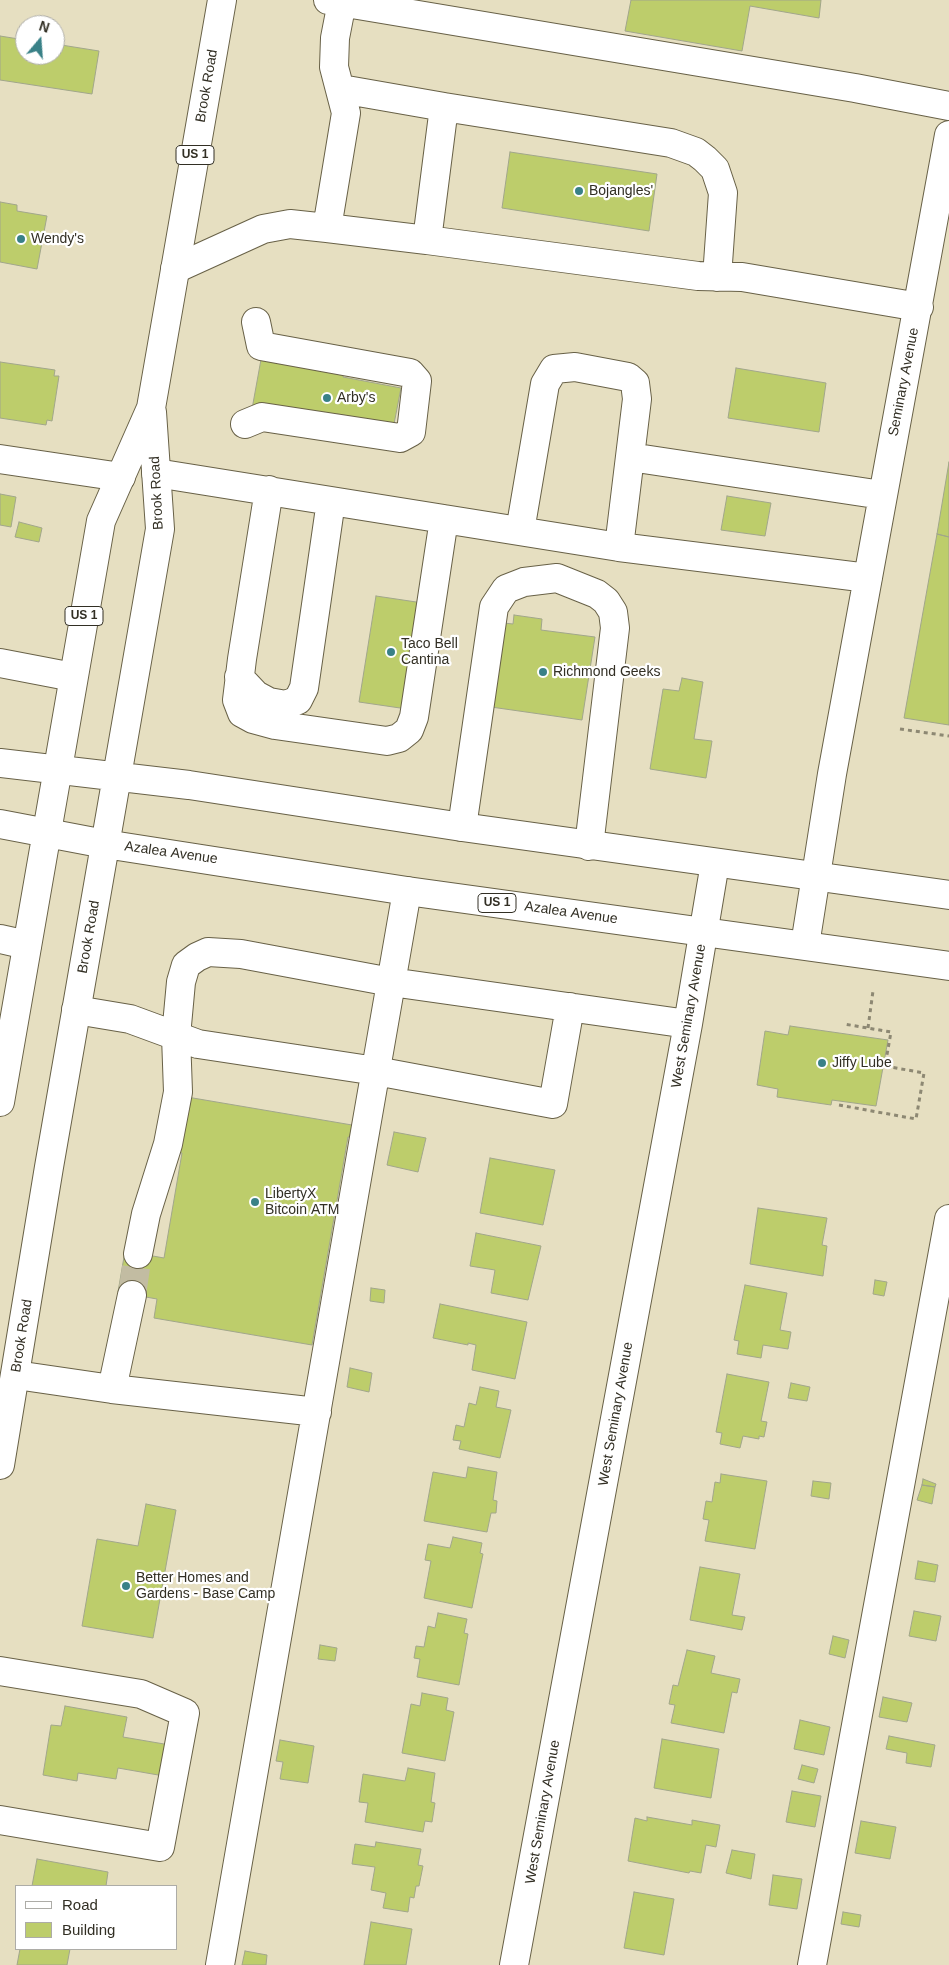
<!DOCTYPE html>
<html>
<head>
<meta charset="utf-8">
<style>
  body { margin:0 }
  #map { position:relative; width:949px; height:1965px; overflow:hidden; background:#e6dfc1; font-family:Arial,sans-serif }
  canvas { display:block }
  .legend { position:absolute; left:15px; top:1885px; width:162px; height:65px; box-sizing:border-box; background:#fff; border:1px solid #adaca7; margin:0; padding:6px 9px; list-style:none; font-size:15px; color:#322f24 }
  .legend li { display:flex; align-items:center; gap:10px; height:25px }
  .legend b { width:25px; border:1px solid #adaca7 }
  .north { position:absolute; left:15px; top:15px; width:50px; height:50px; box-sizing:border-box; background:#fff; border:1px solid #adaca7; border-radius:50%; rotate:18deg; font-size:14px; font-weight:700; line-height:20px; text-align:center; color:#322f24 }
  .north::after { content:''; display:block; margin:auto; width:18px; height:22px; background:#398187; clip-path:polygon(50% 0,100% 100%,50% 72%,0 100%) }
</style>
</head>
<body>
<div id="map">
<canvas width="949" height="1965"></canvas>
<ul class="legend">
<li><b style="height:6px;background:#fff"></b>Road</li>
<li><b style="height:14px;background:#bdcd6b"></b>Building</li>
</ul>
<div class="north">N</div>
</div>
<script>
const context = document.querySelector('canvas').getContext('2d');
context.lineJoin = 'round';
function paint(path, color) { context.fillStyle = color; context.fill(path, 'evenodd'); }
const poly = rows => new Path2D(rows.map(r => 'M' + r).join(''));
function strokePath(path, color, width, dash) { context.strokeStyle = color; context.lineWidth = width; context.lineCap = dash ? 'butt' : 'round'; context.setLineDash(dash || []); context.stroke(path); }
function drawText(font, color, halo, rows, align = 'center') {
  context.font = font + ' Arial,sans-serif'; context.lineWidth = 4.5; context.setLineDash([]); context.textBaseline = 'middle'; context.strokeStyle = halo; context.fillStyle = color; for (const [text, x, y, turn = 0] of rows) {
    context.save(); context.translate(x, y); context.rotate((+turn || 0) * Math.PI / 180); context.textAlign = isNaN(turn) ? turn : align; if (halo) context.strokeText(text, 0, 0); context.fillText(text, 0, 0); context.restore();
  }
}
const building = poly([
  [631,0,821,0,819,18,750,6,742,51,625,31,631,0],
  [0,36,25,40,25,55,55,55,55,44,99,51,92,94,0,80,0,36],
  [510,152,657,174,649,231,502,208,510,152],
  [0,202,17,205,17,211,47,216,37,269,0,262,0,202],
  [262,354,344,370,343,377,401,388,394,424,337,414,335,425,252,409,262,354],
  [0,362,55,370,54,376,59,376,52,421,47,420,46,425,0,418,0,362],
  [736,368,826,383,819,432,728,418,736,368],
  [949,462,949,537,937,534,949,462],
  [0,494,16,497,11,527,0,525,0,494],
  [727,496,771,503,765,536,721,530,727,496],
  [19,522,42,528,39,542,15,537,19,522],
  [937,534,949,537,949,725,904,718,937,534],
  [376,596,423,603,407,709,359,702,376,596],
  [514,615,542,619,541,630,595,637,582,720,491,707,504,623,513,624,514,615],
  [682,678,703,682,694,739,712,741,706,778,650,769,663,689,679,691,682,678],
  [790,1026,888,1040,876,1106,832,1100,831,1105,777,1097,778,1089,757,1085,765,1031,788,1035,790,1026],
  [187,1097,352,1125,350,1137,348,1137,312,1345,154,1318,157,1299,118,1292,125,1251,164,1258,182,1153,177,1152,187,1097],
  [394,1132,426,1138,418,1172,387,1165,394,1132],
  [490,1158,555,1170,543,1225,480,1213,490,1158],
  [758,1208,827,1218,822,1245,827,1246,823,1276,750,1264,758,1208],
  [476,1233,541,1246,528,1300,491,1293,495,1270,470,1266,476,1233],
  [875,1280,887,1282,884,1296,873,1294,875,1280],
  [745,1285,787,1293,780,1330,791,1332,788,1349,763,1345,761,1358,737,1354,739,1341,734,1340,745,1285],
  [371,1288,385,1290,384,1303,370,1301,371,1288],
  [440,1304,527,1322,515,1379,472,1370,476,1345,468,1343,468,1345,433,1338,440,1304],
  [350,1368,372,1373,369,1392,347,1387,350,1368],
  [727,1374,769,1382,761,1421,767,1422,764,1437,759,1436,759,1439,743,1436,740,1448,720,1444,722,1433,716,1432,727,1374],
  [791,1383,810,1387,807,1401,788,1398,791,1383],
  [480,1387,499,1391,496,1407,511,1410,500,1458,459,1449,461,1441,453,1440,456,1425,464,1427,469,1403,476,1405,480,1387],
  [468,1467,497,1472,493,1500,497,1501,496,1513,491,1513,487,1532,424,1521,433,1472,466,1478,468,1467],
  [721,1474,767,1481,755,1549,705,1541,709,1520,703,1519,706,1501,712,1502,715,1482,720,1483,721,1474],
  [923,1479,936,1484,935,1487,922,1485,923,1479],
  [813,1481,831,1483,829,1499,811,1496,813,1481],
  [922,1485,935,1487,932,1504,917,1500,922,1485],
  [146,1504,176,1510,153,1638,82,1626,97,1539,138,1546,146,1504],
  [453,1537,482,1543,480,1553,483,1554,472,1608,424,1598,431,1561,425,1560,428,1544,450,1548,453,1537],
  [918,1561,938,1565,935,1582,915,1579,918,1561],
  [700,1567,740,1574,732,1615,745,1617,742,1630,690,1620,700,1567],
  [914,1611,941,1616,936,1641,909,1636,914,1611],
  [438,1613,467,1619,464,1633,468,1634,459,1685,417,1677,420,1659,414,1658,416,1646,424,1647,428,1626,435,1628,438,1613],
  [833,1636,849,1640,845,1658,829,1654,833,1636],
  [320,1645,337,1648,335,1661,318,1659,320,1645],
  [687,1650,715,1656,711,1673,740,1679,737,1693,732,1692,724,1733,671,1723,675,1705,669,1704,673,1685,678,1686,687,1650],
  [422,1693,448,1698,446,1710,454,1712,445,1761,402,1753,411,1704,420,1706,422,1693],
  [883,1697,912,1703,907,1722,879,1717,883,1697],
  [65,1706,127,1717,123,1737,170,1745,164,1776,118,1768,116,1779,78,1773,77,1781,43,1775,51,1725,61,1726,65,1706],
  [800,1720,830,1727,824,1755,794,1749,800,1720],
  [889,1736,935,1745,931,1767,906,1763,907,1753,886,1749,889,1736],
  [662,1739,719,1749,711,1798,654,1788,662,1739],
  [280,1740,314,1746,308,1783,280,1779,283,1762,276,1761,280,1740],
  [802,1765,818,1769,814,1783,798,1779,802,1765],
  [408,1768,435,1773,431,1802,435,1803,432,1822,425,1821,423,1832,365,1822,368,1803,359,1802,363,1774,405,1781,408,1768],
  [792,1791,821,1796,815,1827,786,1822,792,1791],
  [647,1817,692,1825,692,1820,720,1825,716,1847,706,1845,701,1873,690,1871,689,1873,628,1861,635,1818,647,1821,647,1817],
  [861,1821,896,1827,890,1859,855,1853,861,1821],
  [376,1842,421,1849,418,1865,423,1866,419,1886,416,1886,414,1898,410,1897,408,1912,383,1908,386,1893,371,1890,375,1867,352,1864,355,1844,375,1847,376,1842],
  [732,1850,755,1854,751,1879,726,1873,732,1850],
  [37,1859,108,1872,106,1886,32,1886,37,1859],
  [773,1875,802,1879,797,1909,769,1905,773,1875],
  [634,1892,674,1899,664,1955,624,1948,634,1892],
  [843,1912,861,1915,859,1927,841,1924,843,1912],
  [371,1922,412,1929,406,1965,364,1965,371,1922],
  [20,1949,70,1949,67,1965,17,1965,20,1949],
  [245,1951,267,1955,266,1965,242,1965,245,1951]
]);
paint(building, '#bdcd6b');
strokePath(building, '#a1a68b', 1);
strokePath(poly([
  [132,1295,138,1254]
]), '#c2bca2', 28, [28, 14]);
const minor = poly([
  [328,0,855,88,949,106],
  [341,89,444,107,427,240,327,228,346,113,334,67,335,38,342,2],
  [444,107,671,143,696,152,705,159,715,169,723,193,717,277],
  [427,240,698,276,742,277,919,307],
  [175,269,263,229,290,224,327,228],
  [245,424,262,417,400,438,411,432,417,381,410,373,261,346,256,322],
  [630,457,882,495],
  [0,459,121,477],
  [156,473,619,547,868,578],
  [269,490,242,659,237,700,242,713,253,719,275,725,387,741,399,738,409,730,414,717,444,519],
  [520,531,545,384,554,369,575,367,628,377,635,383,637,399,619,547],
  [0,663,73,677],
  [239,677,256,695,269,702,286,705,298,700,304,688,331,501],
  [462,827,494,607,506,589,524,582,557,578,597,594,606,601,613,612,615,628,589,846],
  [0,939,27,945],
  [805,945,832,774,949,135],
  [76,1010,130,1019,198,1044,376,1071,553,1104,570,1007],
  [138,1254,146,1214,168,1144,178,1092,176,1036,181,982,186,965,197,957,208,952,241,954,391,982,688,1024],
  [16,1375,112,1389,317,1412],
  [112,1389,132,1295],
  [0,1671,141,1694,185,1713,160,1847,0,1820],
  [220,1965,407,891],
  [514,1965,688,1024,715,863],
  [812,1965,949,1219]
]);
const major = poly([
  [0,763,189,785,462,827,949,895],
  [0,824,105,844,407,891,949,966],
  [0,1102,101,521,151,408,222,0],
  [0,1465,49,1167,160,529,152,412]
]);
strokePath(minor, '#686147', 30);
strokePath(major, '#686147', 30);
strokePath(poly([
  [900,729,949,736],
  [868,1028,873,991],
  [839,1105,916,1119,924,1073,885,1066,891,1032,844,1024]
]), '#8d8873', 3, [4, 4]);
strokePath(minor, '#fff', 28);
strokePath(major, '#fff', 28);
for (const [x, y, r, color] of [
  [579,191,5,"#398187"],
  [21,239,5,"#398187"],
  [327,398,5,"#398187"],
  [391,652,5,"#398187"],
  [543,672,5,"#398187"],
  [822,1063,5,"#398187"],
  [255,1202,5,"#398187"],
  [126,1586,5,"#398187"]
]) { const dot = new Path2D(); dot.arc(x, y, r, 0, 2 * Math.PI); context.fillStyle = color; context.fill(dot); strokePath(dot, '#fff', 2); }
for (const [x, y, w] of [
  [195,155,38],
  [84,616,38],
  [497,903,38]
]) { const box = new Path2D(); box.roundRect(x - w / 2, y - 9.5, w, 19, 4); context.fillStyle = '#fff'; context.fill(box); strokePath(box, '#322f24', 1); }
drawText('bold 12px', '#322f24', null, [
  ["US 1",195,155],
  ["US 1",84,616],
  ["US 1",497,903]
]);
drawText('14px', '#322f24', '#fff', [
  ["Brook Road",207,86,-80],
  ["Seminary Avenue",904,382,-79],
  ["Brook Road",157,493,-93],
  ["Azalea Avenue",171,853,8],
  ["Azalea Avenue",571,913,8],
  ["Brook Road",89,937,-80],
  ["West Seminary Avenue",689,1016,-80],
  ["Brook Road",22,1336,-81],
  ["West Seminary Avenue",616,1414,-80],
  ["West Seminary Avenue",543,1812,-80]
]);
drawText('14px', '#322f24', '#fff', [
  ["Bojangles'",589,191],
  ["Wendy's",31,239],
  ["Arby's",337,398],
  ["Taco Bell",401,644],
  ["Cantina",401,660],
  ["Richmond Geeks",553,672],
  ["Jiffy Lube",832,1063],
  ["LibertyX",265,1194],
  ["Bitcoin ATM",265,1210],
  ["Better Homes and",136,1578],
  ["Gardens - Base Camp",136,1594]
], 'left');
</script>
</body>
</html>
